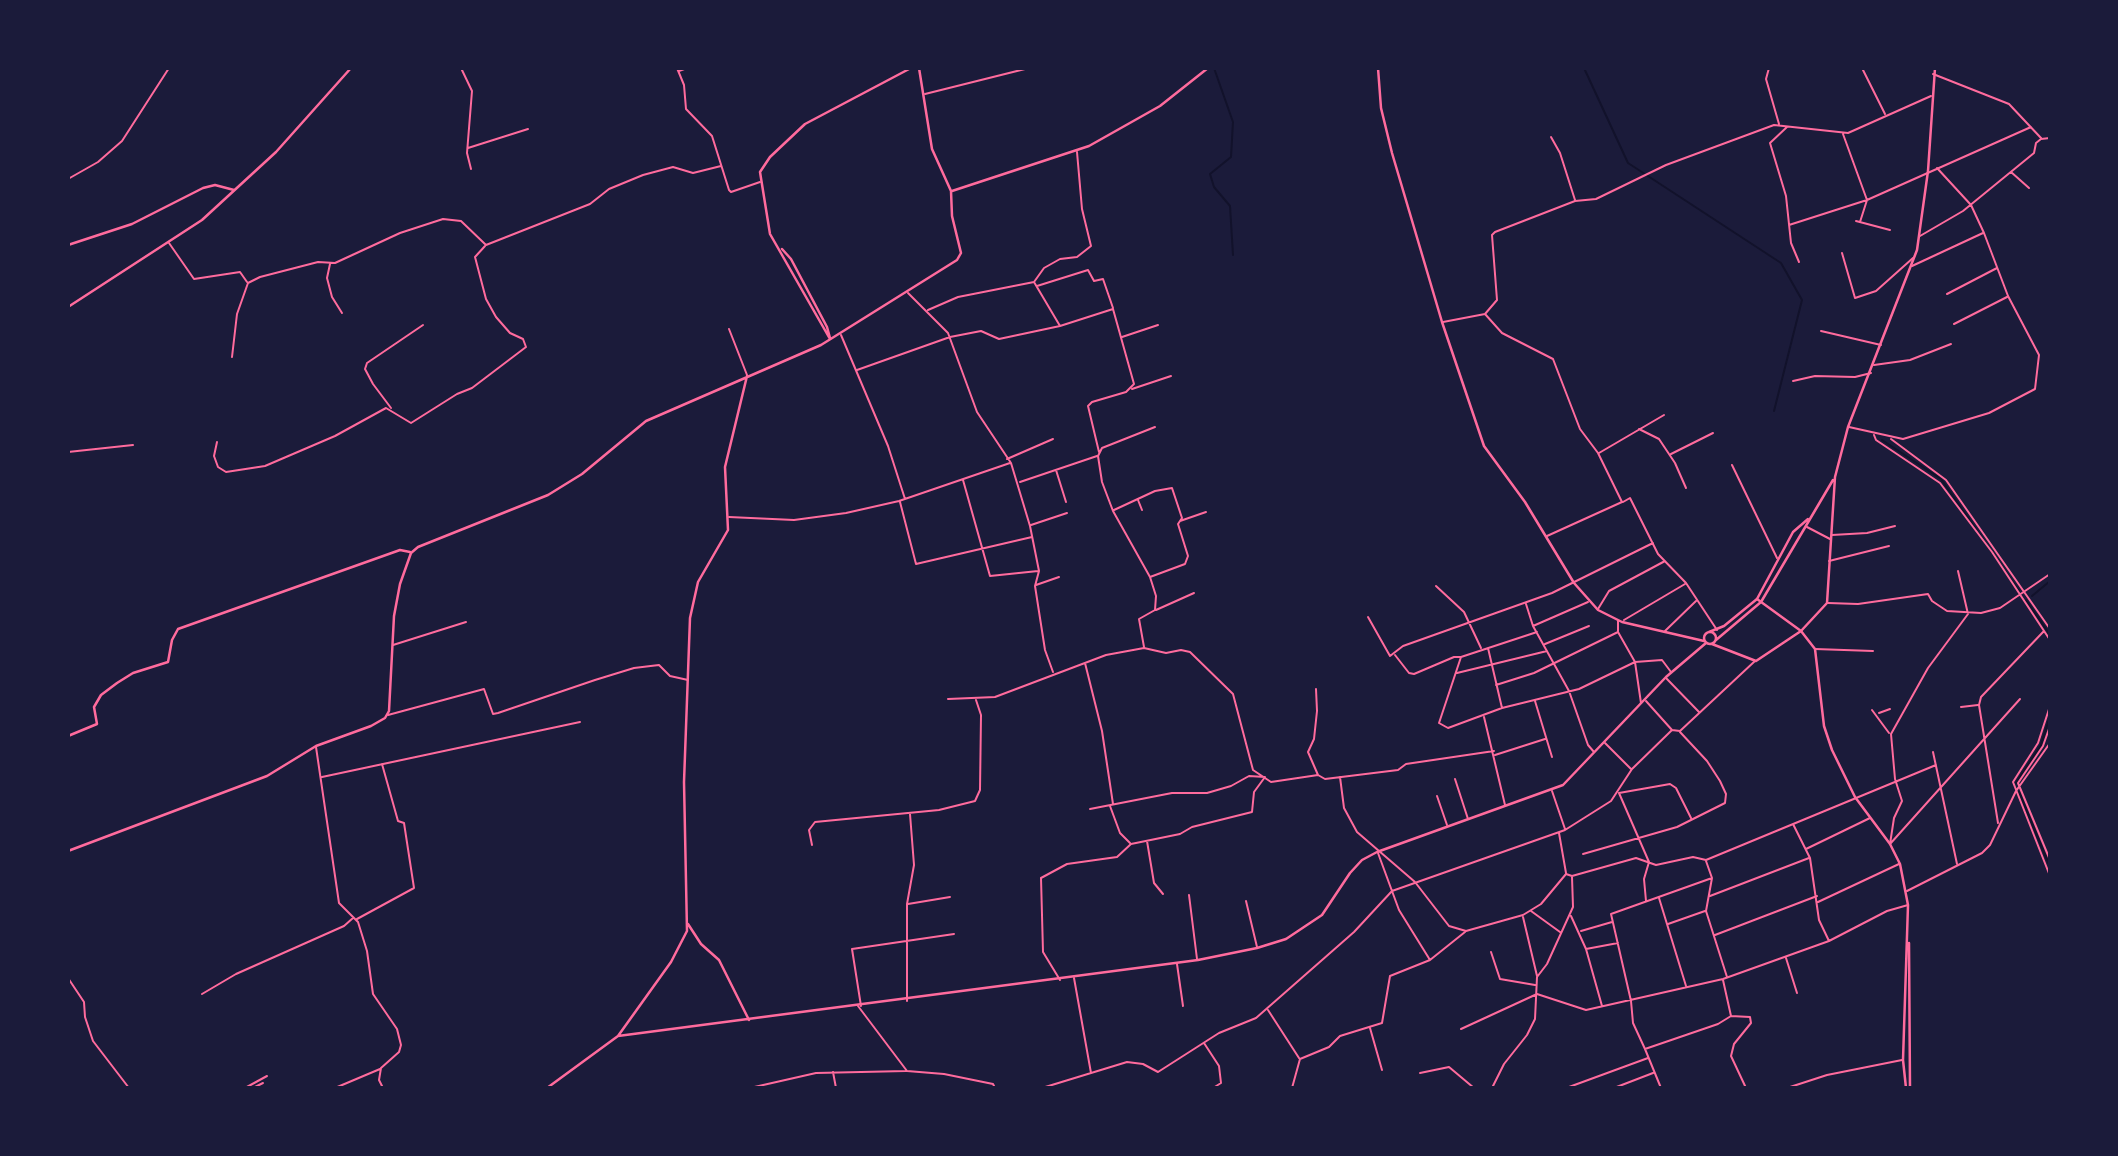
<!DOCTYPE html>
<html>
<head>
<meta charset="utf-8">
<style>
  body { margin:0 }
  #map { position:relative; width:2118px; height:1156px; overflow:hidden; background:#1b1b3a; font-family:Manrope,sans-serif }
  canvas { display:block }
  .frame { position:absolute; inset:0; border:70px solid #1b1b3a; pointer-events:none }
</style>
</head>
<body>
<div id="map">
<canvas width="2118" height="1156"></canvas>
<div class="frame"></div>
</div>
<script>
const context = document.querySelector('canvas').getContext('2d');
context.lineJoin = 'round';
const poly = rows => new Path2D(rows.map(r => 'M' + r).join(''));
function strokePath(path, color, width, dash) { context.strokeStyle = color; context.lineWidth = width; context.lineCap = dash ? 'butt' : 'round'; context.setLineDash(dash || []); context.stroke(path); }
strokePath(poly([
  [1214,68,1233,122,1231,157,1210,174,1214,187,1230,206,1233,255],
  [1584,68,1628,163,1781,263,1802,300,1774,411],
  [1882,440,1941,479,2019,591],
  [2032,596,2050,581],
  [2026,600,2050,635],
  [2016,783,2041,745,2050,716],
  [2019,792,2050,867]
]), '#12122b', 2);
strokePath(poly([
  [461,68,472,91,467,153,471,169],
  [677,68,684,85,686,109,712,136,729,190,731,192,760,182],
  [1769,68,1766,79,1779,124],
  [1862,68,1885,114],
  [679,71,687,68],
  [1933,74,2009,104,2041,138],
  [925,94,1029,68],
  [1787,127,1770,143,1786,196,1791,243,1799,262],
  [1843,134,1867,200,1860,222],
  [1551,137,1560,153,1575,200],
  [468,148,528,129],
  [2011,172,2029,188],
  [68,179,98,162,122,141,169,68],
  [1856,221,1890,230],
  [1789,225,1867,200,2031,127],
  [1920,236,1963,211,2034,153,2036,143,2041,139,2050,138],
  [169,243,194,279,240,272,247,282],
  [1842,253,1855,298,1876,291,1913,258],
  [330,264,327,278,332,297,342,313],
  [1912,266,1983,233],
  [1034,282,1044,268,1060,259,1077,257,1091,246,1082,209,1077,152],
  [1037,286,1088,270,1094,281,1103,279,1113,308],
  [908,293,948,333,977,412,1011,463,1030,526,1039,571,1035,586,1045,650,1053,672],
  [1947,294,1997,268],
  [928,310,958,297,1034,282,1060,326,1113,309,1134,384,1126,392,1092,402,1088,406,1099,452],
  [1485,314,1502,333,1553,359,1580,429,1598,453,1622,502,1547,536],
  [1443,322,1485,314,1497,300,1492,235,1495,232,1575,201,1596,199,1666,165,1774,125,1848,133,1931,96],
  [1954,324,2007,297],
  [729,329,747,375],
  [1821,331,1881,345],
  [841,335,888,446,905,499],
  [1122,337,1158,325],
  [232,357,237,314,248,283,260,277,318,262,335,263,400,233,443,219,461,221,486,245,590,204,609,189,643,175,673,167,693,173,721,166],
  [1874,365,1910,360,1951,344],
  [857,370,950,337,981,331,999,339,1060,326],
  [1793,381,1815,376,1855,377,1871,373],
  [1132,389,1171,376],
  [391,408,373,384,365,369,367,363,423,325],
  [1849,427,1903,439,1989,413,2035,389,2039,355,2008,296,1984,233,1971,205,1937,168],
  [1639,429,1659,439,1675,463,1686,488],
  [1874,435,1876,440,1940,483,1992,552,2050,640],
  [1891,439,1946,480,2050,629],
  [217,442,214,456,218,467,226,472,265,466,335,436,386,408,411,423,457,394,472,388,526,347,523,339,510,333,496,317,486,299,475,257,485,246],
  [68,452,133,445],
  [1599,453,1664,415],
  [1671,454,1713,433],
  [1007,459,1053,439],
  [1732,465,1777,558],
  [1056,470,1066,502],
  [963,480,990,576,1038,571],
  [1020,482,1097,456],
  [1138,500,1142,510],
  [900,502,916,564,1032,537],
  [1623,502,1630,498,1658,554,1686,583,1717,630],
  [1114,510,1155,491,1172,488,1182,518,1178,524,1188,556,1185,564,1150,577],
  [729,517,794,520,846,513,899,501,1010,463],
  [1180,521,1206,512],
  [1031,525,1067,513],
  [1807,527,1830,539],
  [1832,535,1867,533,1895,526],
  [1829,561,1889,546],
  [1958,571,1968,614,1928,668,1891,734,1895,779,1902,801,1894,818,1890,844,2020,699],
  [1036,585,1059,577],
  [1436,586,1464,612,1481,648],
  [1828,603,1858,604,1928,594,1932,601,1947,611,1981,613,2000,608,2050,574],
  [1526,604,1533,626,1569,691,1588,745,1594,752],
  [1598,609,1609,591,1665,561],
  [1156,610,1194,593],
  [1368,617,1390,656,1403,646,1552,593,1653,543],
  [1624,620,1685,584],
  [1618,621,1618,632,1635,662,1641,703],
  [1533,626,1588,602],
  [1665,631,1696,601],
  [1537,632,1461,657,1439,723,1448,728,1502,708,1579,689,1635,662,1662,660,1671,672],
  [1545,644,1589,626],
  [393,645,466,622],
  [1144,647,1139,619,1155,610,1156,596,1150,577,1113,511,1102,482,1098,456,1102,448,1155,427],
  [1488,648,1502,708],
  [1815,649,1873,651],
  [1395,655,1409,673,1414,674,1454,657,1460,657],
  [1085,663,1102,731,1113,804],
  [1457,673,1547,651],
  [1666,678,1699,712],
  [1496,685,1534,673,1618,632],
  [1316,689,1317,711,1314,739,1308,752,1318,775,1325,779,1398,770,1406,764,1494,751],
  [948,699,995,697,1106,655,1144,648,1166,653,1181,650,1190,652,1233,694,1253,770,1271,782,1318,775],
  [1535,701,1552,757],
  [1646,701,1672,730],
  [2050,706,2038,743,2013,782,2050,876],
  [1961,707,1978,705],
  [1872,710,1889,733],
  [1879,713,1890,709],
  [388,715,484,689,493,714,498,713,595,680,634,668,659,665,670,676,688,680],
  [1484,717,1505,805],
  [2050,726,2043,746,2018,783,2050,860],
  [1605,743,1631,769],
  [316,747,339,903,358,922,367,951,373,994,397,1029,401,1045,399,1052,381,1068,379,1080,383,1088],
  [1933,752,1957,864],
  [1495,755,1545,739],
  [322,777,580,722],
  [1340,777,1344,808,1357,832,1415,882,1449,926,1466,931,1523,915,1541,904,1566,874,1572,876,1636,858,1656,865,1693,857,1706,860,1936,765],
  [1455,779,1468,819],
  [1552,791,1565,829],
  [1437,796,1447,825],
  [1110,806,1120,833,1130,843],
  [1998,823,1979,705,1981,697,2044,631],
  [1793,824,1810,858,1819,920,1829,941],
  [1559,833,1566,873],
  [1147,841,1154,883,1163,894],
  [812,845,809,830,815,822,939,810,975,801,980,790,981,715,976,700],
  [1806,849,1870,818],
  [1378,853,1399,910,1430,960],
  [1583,854,1677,827,1725,803,1726,794,1720,781,1707,761,1680,732],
  [1706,861,1712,878,1706,911,1727,977],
  [1907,891,1982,853,1990,845,2016,791,2050,743],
  [1189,895,1197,959],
  [1710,896,1809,858],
  [1659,898,1686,986],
  [1246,901,1257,947],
  [1646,901,1644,879,1649,862,1619,793,1670,784,1676,788,1691,818],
  [1818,902,1899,864],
  [908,904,950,897],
  [1531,911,1560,932],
  [1571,916,1586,949,1602,1006],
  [1523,917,1537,976],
  [357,919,414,888,404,823,398,821,382,764],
  [1668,924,1705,911],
  [1581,931,1612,922],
  [1715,935,1817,896],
  [1586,949,1618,943],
  [1491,952,1500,979,1535,985],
  [1786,958,1797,993],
  [1177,964,1183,1006],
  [68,978,84,1002,85,1017,93,1041,129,1088],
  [1074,978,1091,1073],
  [1060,980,1043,952,1041,878,1067,864,1117,857,1131,844,1180,834,1192,827,1252,812,1254,792,1265,777,1249,776,1231,786,1207,793,1172,793,1090,809],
  [1723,980,1731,1016,1750,1017,1751,1023,1734,1044,1731,1056,1746,1088],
  [202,994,236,974,344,926,353,918],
  [907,1001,907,904,914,865,910,814],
  [858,1006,907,1071,944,1074,993,1084,995,1088],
  [861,1006,852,949,954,934],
  [1268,1010,1299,1058],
  [1370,1028,1382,1070],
  [1461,1029,1537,994,1586,1010,1723,979,1829,941,1887,911,1908,905],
  [1204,1043,1219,1066,1221,1083,1213,1088],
  [1645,1049,1633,1023,1631,1001,1611,914,1712,878],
  [833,1072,836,1088],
  [1420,1073,1449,1067,1474,1088],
  [1569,1087,1648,1058],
  [245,1088,267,1076],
  [253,1088,263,1083],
  [335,1088,380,1069],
  [750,1088,816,1073,906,1071],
  [1042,1088,1127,1062,1143,1064,1158,1072,1219,1033,1256,1018,1354,932,1392,891,1565,830,1611,801,1632,769,1672,730,1680,731,1755,661],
  [1292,1088,1300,1059,1329,1047,1340,1036,1382,1023,1390,976,1430,960,1465,932],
  [1492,1088,1504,1064,1527,1035,1535,1019,1537,977,1547,964,1573,907,1572,877],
  [1614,1088,1653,1073],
  [1661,1088,1645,1049,1718,1024,1731,1016],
  [1787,1088,1827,1075,1902,1060]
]), '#ff6b9d', 2);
strokePath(poly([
  [952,191,1089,146,1160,106,1208,68],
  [68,245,132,224,203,188,215,185,234,190],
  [782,249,791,259,827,327,830,338],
  [830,339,770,234,760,172,770,157,805,124,911,68],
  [68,736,97,724,94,707,101,695,117,683,133,673,168,662,172,640,178,629,400,550,410,552],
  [68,851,267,776,316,746,371,726,385,718,389,711,394,616,400,584,411,553,418,547,548,495,582,474,646,421,821,345,957,260,961,253,952,216,951,191,932,149,919,68],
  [688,924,701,944,719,960,749,1020],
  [618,1036,1198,960,1257,948,1286,939,1322,915,1350,873,1362,860,1377,852,1563,785,1666,677,1706,643],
  [547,1088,618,1036,671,962,687,931,684,782,690,618,698,582,728,530,725,467,747,376]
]), '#ff6b9d', 2.5);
strokePath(poly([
  [68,307,202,220,276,152,351,68],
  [1757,599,1801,631,1815,649,1824,726,1832,750,1855,797,1890,844,1900,864,1908,905,1903,1060,1906,1088],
  [1909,943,1910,1088]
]), '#ff6b9d', 2.5);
strokePath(poly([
  [1378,68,1381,108,1392,153,1442,322,1484,446,1525,502,1574,583,1598,610,1622,622,1704,641],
  '1704 638a6 6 0 1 1 12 0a6 6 0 1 1-12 0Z',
  [1709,632,1724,626,1757,599,1793,532,1808,519],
  [1716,640,1761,602,1833,480],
  [1712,644,1756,661,1801,631,1827,603,1835,477,1848,427,1917,250,1928,171,1935,68]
]), '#ff6b9d', 2.5);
</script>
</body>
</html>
